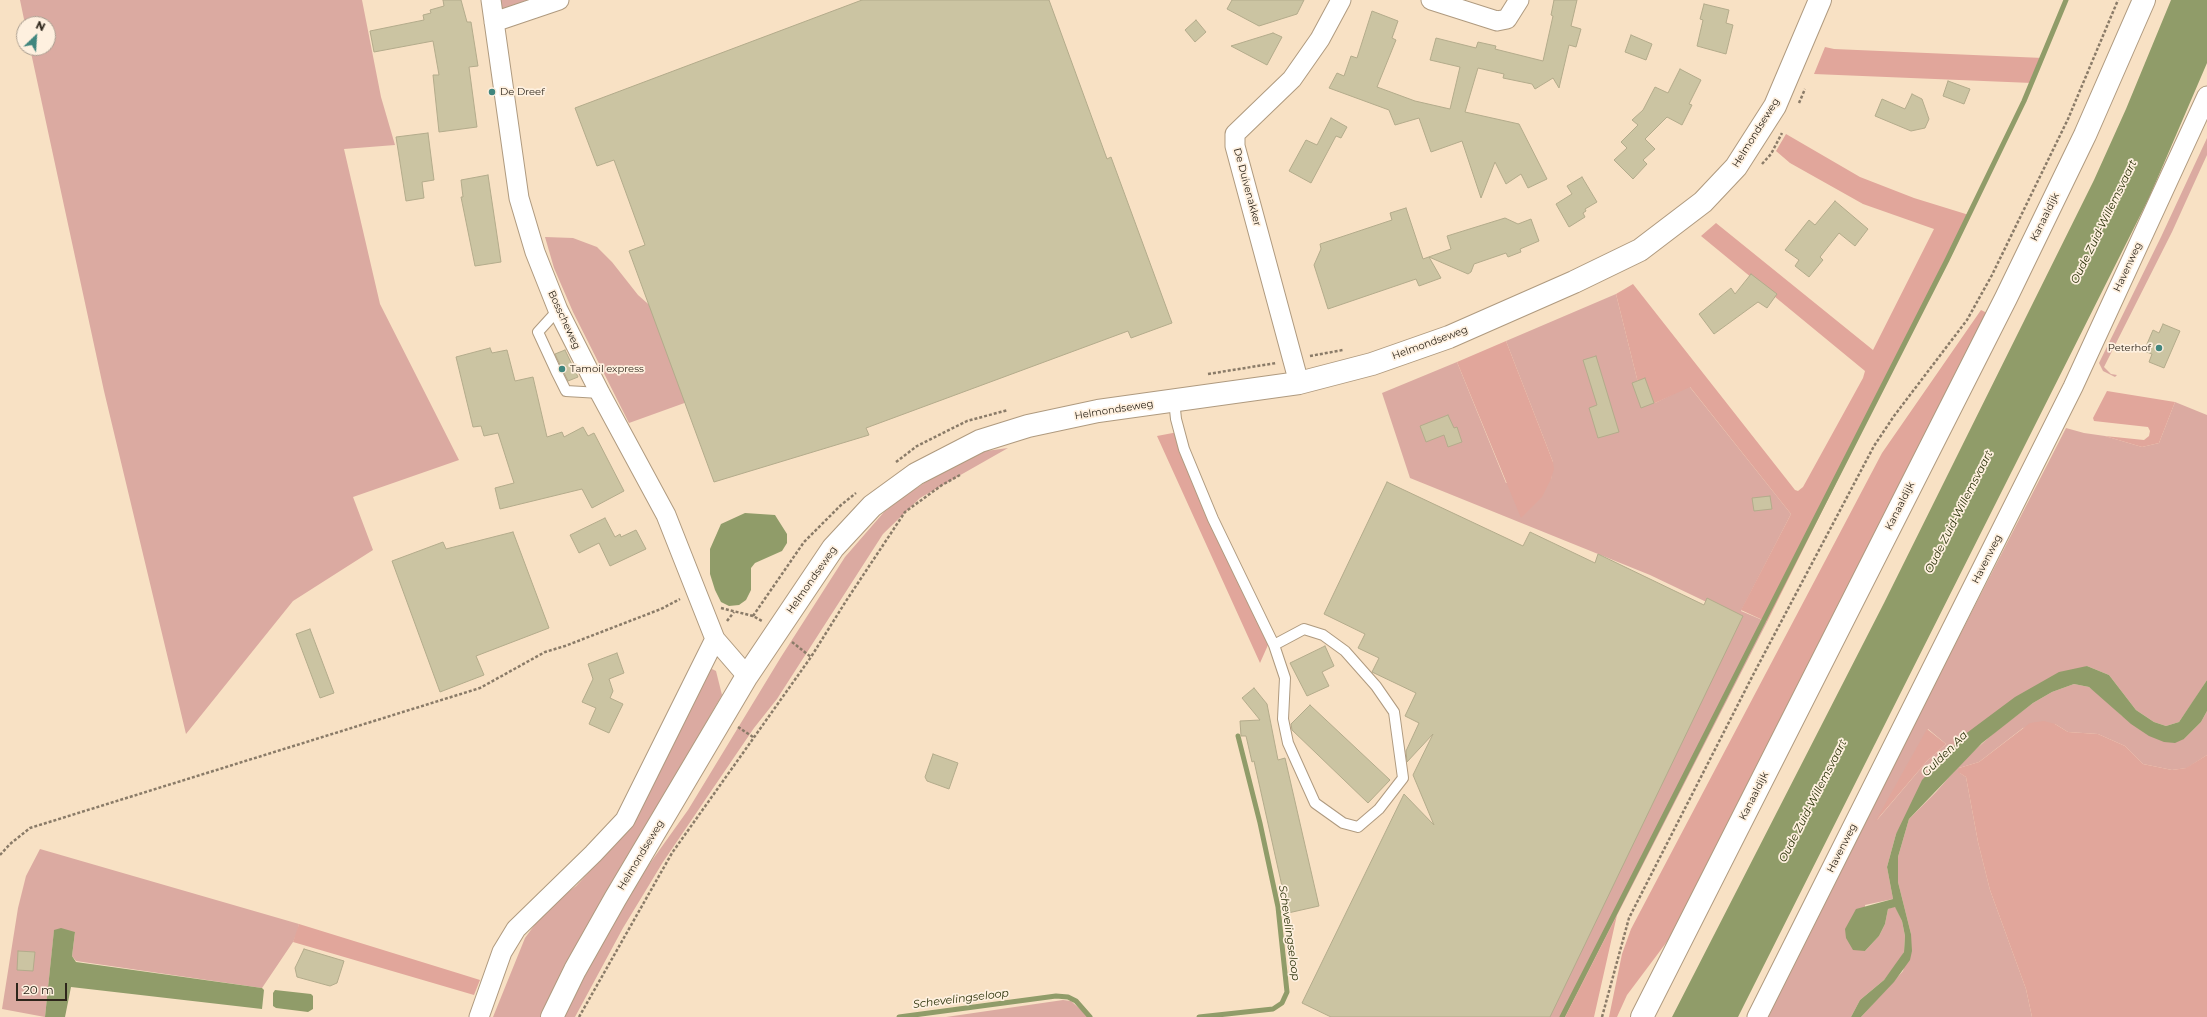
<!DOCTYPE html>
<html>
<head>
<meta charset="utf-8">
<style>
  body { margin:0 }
  #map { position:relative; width:2207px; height:1017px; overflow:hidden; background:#f8e1c4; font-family:Montserrat,sans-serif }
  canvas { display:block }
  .north { position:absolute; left:16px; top:16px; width:40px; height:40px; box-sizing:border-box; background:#fef0df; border:1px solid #ab9f91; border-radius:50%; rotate:25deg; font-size:11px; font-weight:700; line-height:16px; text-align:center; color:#2e261b }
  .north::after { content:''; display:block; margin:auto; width:14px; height:18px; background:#40867e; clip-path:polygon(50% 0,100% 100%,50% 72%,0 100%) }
  .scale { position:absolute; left:16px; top:983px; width:51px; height:18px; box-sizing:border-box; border:2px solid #2e261b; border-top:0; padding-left:5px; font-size:12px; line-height:14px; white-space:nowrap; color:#2e261b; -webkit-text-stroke:3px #fef0df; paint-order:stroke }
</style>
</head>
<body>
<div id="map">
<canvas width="2207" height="1017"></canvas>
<div class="north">N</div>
<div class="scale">20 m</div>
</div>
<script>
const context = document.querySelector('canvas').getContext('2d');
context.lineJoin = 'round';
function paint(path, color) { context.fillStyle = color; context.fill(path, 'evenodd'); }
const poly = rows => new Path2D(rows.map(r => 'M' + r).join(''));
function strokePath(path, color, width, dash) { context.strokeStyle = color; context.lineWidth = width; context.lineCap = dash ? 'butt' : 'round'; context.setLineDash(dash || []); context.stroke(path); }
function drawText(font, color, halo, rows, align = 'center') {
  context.font = font + ' Montserrat,sans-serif'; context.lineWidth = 3.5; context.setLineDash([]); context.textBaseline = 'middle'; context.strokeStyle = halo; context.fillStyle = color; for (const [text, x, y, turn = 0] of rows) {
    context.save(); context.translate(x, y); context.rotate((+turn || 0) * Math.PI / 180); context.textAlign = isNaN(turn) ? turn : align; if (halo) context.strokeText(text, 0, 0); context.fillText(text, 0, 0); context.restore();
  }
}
paint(poly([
  [20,0,362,0,381,97,395,145,344,149,380,304,459,460,353,497,373,550,293,601,186,734,104,391,30,48,48,48,48,24,25,24],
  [499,0,541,0,502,15],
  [2207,138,2207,155,2201,168,2172,232,2104,367,2111,374,2117,375,2115,377,2103,371,2099,363,2161,237],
  [545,237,573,238,597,247,612,262,638,295,655,310,690,401,629,423,573,312,554,268],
  [1616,294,1642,399,1655,403,1689,386,1791,514,1741,611,1767,622,1565,1017,1545,1017,1740,618,1650,575,1410,478,1382,393,1457,362,1506,483,1551,479,1553,462,1506,341],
  [2175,402,2207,415,2207,680,2192,703,2179,722,2166,726,2154,722,2136,710,2109,675,2087,666,1964,735,1896,834,1887,867,1893,899,1865,905,1865,951,1879,936,1885,924,1888,909,1895,906,1902,921,1905,936,1904,952,1900,960,1884,980,1860,1000,1851,1017,1764,1017,2066,428,2084,433,2105,436,2142,447,2159,443],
  [1928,729,1946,744,1927,761,1877,820],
  [1008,448,920,498,883,534,777,699,754,728,663,862,623,928,575,1017,564,1017,594,958,643,873,688,810,781,657,845,557,884,512,906,495,935,476,962,462,986,451],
  [710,668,716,671,722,695,561,975,540,1017,493,1017,525,938,547,908,576,886,590,871,615,839],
  [2074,684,2089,687,2099,694,2122,716,2184,739,2201,722,2207,711,2207,755,2187,768,2172,770,2143,764,2125,746,2098,734,2068,732,2055,724,2023,728,1979,762,1959,768,1960,773,1966,777,1978,842,1990,890,2026,989,2032,1017,1861,1017,1903,971,1911,934,1898,882,1898,857,1909,819,1936,792,1966,758,1995,732,2033,703,2052,692],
  [40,849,299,924,297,933,293,942,262,988,76,961,72,956,75,932,54,931,45,1017,2,1009,18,908,26,876],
  [1063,1000,1071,1001,1089,1017,946,1017]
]), '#dbaaa1');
paint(poly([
  [1825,47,1834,49,2043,58,2032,83,1814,74],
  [1786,134,1860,177,1914,198,1969,215,1767,622,1741,610,1791,514,1690,387,1655,403,1645,402,1642,399,1616,294,1633,284,1795,490,1798,491,1803,487,1863,378,1865,371,1701,236,1716,223,1873,350,1934,229,1863,204,1790,163,1776,151],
  [1981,310,1989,314,1675,931,1627,995,1617,1017,1609,1017,1622,954,1631,929,1882,453],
  [1506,341,1553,462,1554,469,1551,479,1542,497,1521,518,1457,362],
  [2107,391,2175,402,2159,443,2142,447,2105,436,2144,440,2149,436,2150,431,2148,427,2094,421,2093,418],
  [1178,432,1272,636,1260,663,1157,436],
  [2044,721,2055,724,2068,732,2098,734,2125,746,2143,764,2172,770,2186,768,2207,755,2207,1017,2032,1017,2026,989,1990,890,1978,842,1966,777,1958,772,1959,768,1979,762,2030,723],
  [1927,729,1946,744,1927,761,1875,822],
  [1617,915,1594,1017,1565,1017],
  [299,924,464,975,480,980,474,995,293,942]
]), '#e1a69b');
paint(poly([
  [2171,0,2207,0,2207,63,2149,198,1738,1017,1672,1017,1884,603,2094,180,2126,109],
  [745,513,775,515,787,534,787,543,782,551,755,563,751,568,751,590,746,600,739,605,729,606,721,602,715,590,710,574,710,549,721,524],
  [2087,666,2109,675,2136,710,2154,722,2166,726,2179,722,2207,680,2207,711,2201,722,2184,739,2175,743,2164,742,2149,736,2131,724,2089,687,2074,684,2052,692,2033,703,1982,743,1909,819,1898,857,1898,882,1911,934,1912,951,1910,960,1894,982,1861,1017,1851,1017,1860,1000,1884,980,1904,952,1905,936,1902,921,1895,907,1888,909,1885,924,1879,936,1865,951,1853,950,1846,938,1845,929,1856,909,1893,899,1887,867,1896,834,1922,780,1964,735,2015,697,2059,672],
  [61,928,75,932,72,956,76,962,262,988,264,990,262,1009,71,987,65,1017,45,1017,54,930],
  [275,990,311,994,313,996,313,1009,308,1012,276,1008,273,1006,273,993]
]), '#909c69');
strokePath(poly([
  [899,1017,1056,996,1068,997,1076,1001,1090,1017],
  [1199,1017,1273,1009,1282,1003,1287,992,1278,907,1260,823,1238,736],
  [1562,1017,1947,260,2024,101,2066,0]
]), '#909c69', 5);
const building = poly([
  [443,0,461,0,467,22,471,22,478,66,469,67,477,127,439,132,433,75,439,75,433,41,374,52,370,31,424,20,423,15,431,13,430,10,444,6,443,0],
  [862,0,1049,0,1107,159,1111,157,1172,323,1131,338,1128,331,866,428,869,435,714,482,629,251,645,245,614,160,597,166,575,108,862,0],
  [1232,0,1304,0,1297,14,1259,26,1227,9,1232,0],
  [1554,0,1577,0,1571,26,1581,29,1576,47,1569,45,1559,88,1553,78,1535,89,1532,84,1503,78,1504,74,1478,68,1465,112,1519,124,1547,179,1528,188,1521,174,1506,184,1495,162,1481,198,1462,141,1431,152,1419,118,1395,125,1389,110,1329,88,1337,73,1344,76,1351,56,1357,58,1372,11,1398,21,1392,38,1396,40,1377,87,1415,101,1450,109,1460,67,1430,60,1436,38,1476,48,1478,42,1496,46,1495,49,1543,61,1553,16,1551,15,1554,0],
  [1704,4,1729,10,1726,23,1733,25,1726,54,1697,46,1703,20,1700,19,1704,4],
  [1196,20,1206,32,1195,42,1185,30,1196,20],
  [1273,33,1282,37,1267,65,1231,46,1273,33],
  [1631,35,1652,44,1646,60,1625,52,1631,35],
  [1680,69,1701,80,1689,104,1692,105,1682,125,1667,117,1645,139,1655,149,1643,160,1647,164,1633,179,1614,160,1627,148,1621,142,1638,125,1632,120,1643,110,1655,87,1668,93,1680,69],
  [1948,81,1970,89,1964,104,1943,96,1948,81],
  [1912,94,1922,99,1929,119,1925,128,1911,131,1875,116,1882,99,1905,109,1912,94],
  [1331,118,1347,127,1341,138,1336,136,1311,183,1289,171,1306,140,1317,145,1331,118],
  [428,133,434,180,422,182,424,198,406,201,396,137,428,133],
  [488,175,501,262,475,266,461,197,463,197,461,180,488,175],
  [1582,177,1597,202,1585,209,1586,211,1583,213,1585,217,1569,227,1556,204,1572,194,1567,186,1582,177],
  [1835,201,1868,229,1855,246,1839,233,1820,257,1823,260,1809,277,1795,266,1799,260,1785,250,1809,220,1815,225,1835,201],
  [1406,208,1423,259,1451,249,1447,236,1505,218,1518,224,1531,219,1539,241,1520,249,1521,252,1508,257,1506,253,1474,264,1471,272,1468,274,1429,257,1441,278,1419,286,1416,279,1328,309,1314,265,1321,249,1320,244,1392,220,1390,213,1406,208],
  [1751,274,1777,294,1767,308,1758,302,1714,334,1699,314,1731,288,1735,294,1751,274],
  [2163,324,2180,331,2164,368,2149,362,2152,354,2144,351,2153,330,2159,333,2163,324],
  [490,348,492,353,507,350,515,381,533,377,547,437,562,432,564,437,583,427,588,436,594,433,624,491,592,508,582,489,500,509,495,488,514,483,498,433,484,436,481,426,473,427,456,357,490,348],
  [565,350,578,377,568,381,555,354,565,350],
  [1596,356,1619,432,1598,438,1589,408,1597,405,1583,360,1596,356],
  [1645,378,1654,403,1641,408,1632,383,1645,378],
  [1448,415,1454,428,1457,427,1462,442,1448,447,1444,435,1426,442,1420,426,1448,415],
  [1387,482,1523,546,1530,532,1595,563,1598,554,1704,605,1707,598,1743,616,1550,1017,1331,1017,1302,1003,1404,794,1434,825,1413,775,1433,734,1407,762,1406,751,1419,723,1405,716,1416,693,1372,672,1379,658,1358,648,1365,634,1324,614,1387,482],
  [1770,496,1772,509,1754,511,1752,498,1770,496],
  [605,518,615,537,620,534,621,537,636,530,646,549,610,566,599,543,579,553,570,535,605,518],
  [513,532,549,628,476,656,484,675,440,692,392,561,443,542,446,549,513,532],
  [310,629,334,693,320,698,296,634,310,629],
  [1325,646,1334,666,1322,672,1329,686,1307,696,1290,663,1325,646],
  [617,653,624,673,609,679,613,691,610,698,623,704,609,733,589,724,596,708,582,702,593,679,588,664,617,653],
  [1254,688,1267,704,1278,760,1285,758,1319,906,1288,913,1254,761,1252,762,1246,736,1241,736,1240,721,1260,720,1242,698,1254,688],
  [1310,705,1390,780,1368,803,1292,730,1291,724,1310,705],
  [933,754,958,763,949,789,927,781,925,777,933,754],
  [304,949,344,961,337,983,330,986,297,977,295,968,304,949],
  [18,951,35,952,33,971,17,970,18,951]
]);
paint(building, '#cbc4a2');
strokePath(building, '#b3ab8b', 1);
const service = poly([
  [558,310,538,332,556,371,566,391,600,393],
  [1174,400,1176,419,1184,449,1213,519,1241,577,1274,645,1285,678,1283,719,1288,743,1315,803,1343,823,1358,827,1379,809,1403,778,1394,712,1376,686,1345,651,1323,635,1304,629,1274,645]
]);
const minor = poly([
  [491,0,519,198,535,252,558,310,600,393,666,515,715,639,747,676],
  [1431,0,1497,21,1507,19,1519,0],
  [494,22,559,0],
  [1299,383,1235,146,1235,134,1292,79,1320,39,1341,0],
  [479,1017,502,952,516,929,593,854,625,820,715,639],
  [1757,1017,2073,387,2207,96]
]);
const tertiary = poly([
  [552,1017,575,970,615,899,747,676,833,548,872,506,916,474,980,441,1028,426,1098,411,1299,383,1372,364,1449,337,1574,282,1640,250,1703,202,1736,167,1775,106,1820,0]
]);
const secondary = poly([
  [1642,1017,2006,298,2085,135,2144,0]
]);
strokePath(service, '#af9a7f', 12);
strokePath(minor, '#af9a7f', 21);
strokePath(tertiary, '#af9a7f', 24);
strokePath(secondary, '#af9a7f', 24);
strokePath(poly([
  [1799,103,1805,89],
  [1762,164,1771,154,1782,133],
  [1310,356,1343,350],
  [1208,374,1276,363],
  [896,462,917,446,967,421,1008,410],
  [721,608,753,616,762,621],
  [753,616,804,542,841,505,856,493],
  [727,621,734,612],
  [792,642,811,657],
  [738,727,753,737],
  [0,855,10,844,30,828,480,688,545,652,565,646,661,609,680,599],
  [579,1017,672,853,811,657,846,601,905,512,942,485,960,475],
  [1602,1017,1629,918,1753,675,1874,446,1894,416,1967,320,1992,275,2068,119,2118,0]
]), '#8a7b68', 2.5, [3, 2]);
strokePath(service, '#fff', 10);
strokePath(minor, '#fff', 19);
strokePath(tertiary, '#fff', 22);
strokePath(secondary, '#fff', 22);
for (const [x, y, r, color] of [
  [492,92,4,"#40867e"],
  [2159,348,4,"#40867e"],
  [562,369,4,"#40867e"]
]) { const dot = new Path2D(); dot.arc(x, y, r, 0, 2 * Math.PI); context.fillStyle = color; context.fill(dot); strokePath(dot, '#fef0df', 1.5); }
drawText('10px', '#2e261b', '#fef0df', [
  ["De Dreef",500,92],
  ["Peterhof",2151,348,"right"],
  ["Tamoil express",570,369]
], 'left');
drawText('10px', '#2e261b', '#fef0df', [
  ["Helmondseweg",1756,133,-58],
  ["De Duivenakker",1247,187,75],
  ["Kanaaldijk",2045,217,-64],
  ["Havenweg",2128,267,-65],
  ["Bosscheweg",564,320,65],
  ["Helmondseweg",1430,343,-20],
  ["Helmondseweg",1114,410,-9],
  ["Kanaaldijk",1900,506,-63],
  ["Havenweg",1987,559,-63],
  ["Helmondseweg",812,580,-55],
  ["Kanaaldijk",1754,796,-63],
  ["Havenweg",1842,848,-63],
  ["Helmondseweg",641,855,-59]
]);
drawText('italic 11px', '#2a3108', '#fef0df', [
  ["Oude Zuid-Willemsvaart",2104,222,-64],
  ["Oude Zuid-Willemsvaart",1959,512,-63],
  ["Gulden Aa",1945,754,-45],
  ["Oude Zuid-Willemsvaart",1813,801,-63],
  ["Schevelingseloop",1289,933,82],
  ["Schevelingseloop",961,999,-7]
]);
</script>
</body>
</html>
